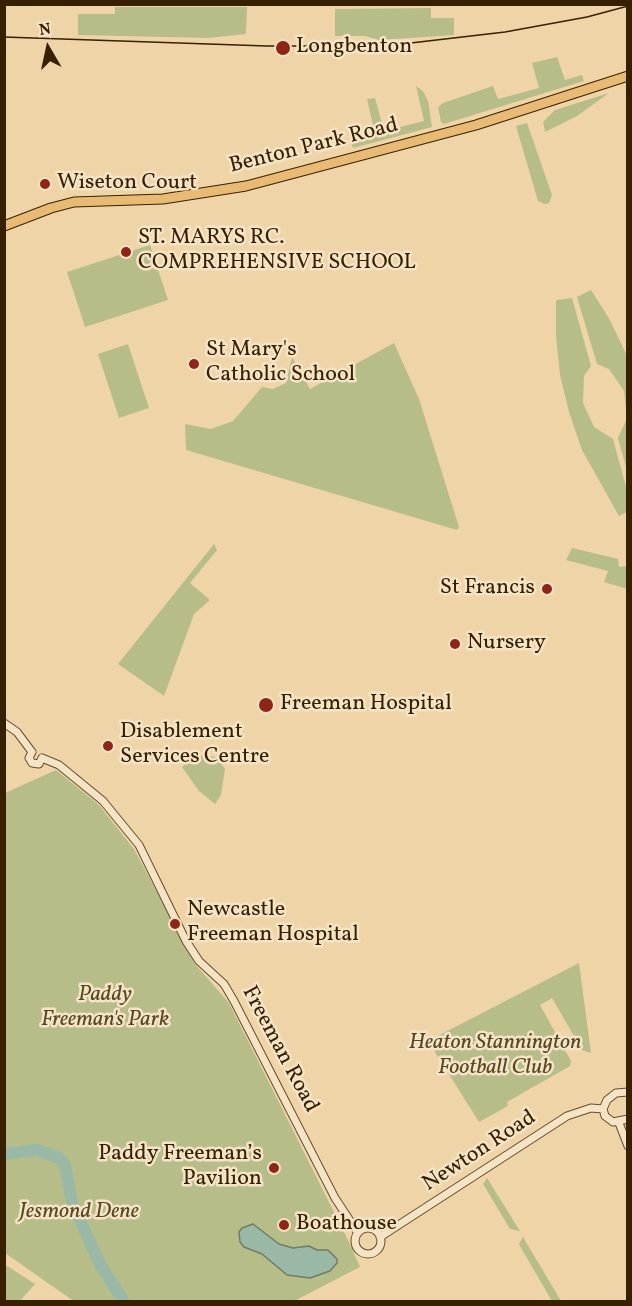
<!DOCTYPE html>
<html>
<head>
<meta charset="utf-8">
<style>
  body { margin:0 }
  #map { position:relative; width:632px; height:1306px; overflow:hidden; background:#efd4a8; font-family:Vollkorn,serif }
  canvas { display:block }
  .frame { position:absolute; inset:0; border:6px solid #372000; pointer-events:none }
  .north { position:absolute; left:18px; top:18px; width:60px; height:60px; -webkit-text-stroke:4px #f5e3c6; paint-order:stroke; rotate:351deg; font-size:16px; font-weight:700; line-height:24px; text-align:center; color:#372000 }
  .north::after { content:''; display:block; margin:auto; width:21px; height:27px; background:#372000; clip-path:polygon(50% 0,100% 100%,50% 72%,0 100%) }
</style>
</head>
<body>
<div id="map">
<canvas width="632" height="1306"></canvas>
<div class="frame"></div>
<div class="north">N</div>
</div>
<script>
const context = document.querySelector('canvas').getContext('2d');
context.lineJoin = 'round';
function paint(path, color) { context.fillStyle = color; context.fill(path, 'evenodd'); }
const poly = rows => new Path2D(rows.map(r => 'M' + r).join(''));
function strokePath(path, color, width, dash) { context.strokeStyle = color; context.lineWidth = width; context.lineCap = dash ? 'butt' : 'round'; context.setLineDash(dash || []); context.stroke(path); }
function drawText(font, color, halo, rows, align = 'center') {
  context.font = font + ' Vollkorn,serif'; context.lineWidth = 5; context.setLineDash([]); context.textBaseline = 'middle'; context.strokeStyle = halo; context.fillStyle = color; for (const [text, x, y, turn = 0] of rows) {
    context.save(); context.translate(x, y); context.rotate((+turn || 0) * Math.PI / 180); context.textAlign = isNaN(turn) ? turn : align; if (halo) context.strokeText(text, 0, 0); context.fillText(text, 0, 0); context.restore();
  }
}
paint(poly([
  [115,7,247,7,246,34,208,38,78,35,78,14,115,14],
  [431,8,431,18,454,18,454,35,379,40,365,36,335,36,335,9],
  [557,57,565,80,582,75,584,81,444,124,441,122,438,107,443,103,493,86,498,99,539,88,532,63],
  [416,86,423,91,428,101,432,127,353,148,350,139,375,133,367,99,375,98,384,131,424,121],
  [609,93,577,116,545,132,543,122,555,110],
  [527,123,552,195,549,203,545,204,538,201,516,126],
  [150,245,168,300,85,327,67,272],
  [591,290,610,320,627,356,627,471,618,438,627,418,624,391,609,369,597,364,577,297],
  [572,298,591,366,584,376,583,403,594,427,613,439,627,490,627,512,619,516,582,450,569,412,560,375,556,336,556,300],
  [394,343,419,399,459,527,457,530,186,450,185,424,211,429,233,421,262,387,273,389,286,383,292,357,310,389],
  [128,344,149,408,119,418,98,354],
  [214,544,217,550,190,583,210,600,194,614,164,696,118,664],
  [572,548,618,559,619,567,627,566,627,589,604,582,608,571,566,560],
  [196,755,216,757,225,769,221,795,215,804,199,791,182,767],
  [56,770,99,805,134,849,195,964,229,1003,348,1240,360,1267,298,1299,299,1301,75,1302,5,1253,5,793],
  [579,963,591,1053,582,1050,552,998,540,1005,571,1061,570,1066,507,1102,508,1106,479,1122,428,1041],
  [487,1178,520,1231,510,1229,483,1184],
  [523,1237,561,1301,552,1301,521,1248,519,1244],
  [4,1264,35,1284,20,1301,5,1301]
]), '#b7bd89');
const water = poly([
  [253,1224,279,1244,293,1248,309,1246,317,1250,328,1250,337,1259,337,1263,330,1271,310,1278,287,1275,262,1254,244,1247,240,1242,239,1232,242,1228,253,1224]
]);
paint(water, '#9ab8a6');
strokePath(water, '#727b64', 1.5);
strokePath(poly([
  [4,1154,37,1150,59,1158,65,1165,72,1203,100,1264,124,1302]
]), '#9ab8a6', 12);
const tertiary = poly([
  [4,723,17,732,32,752],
  [32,752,29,758,32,763,39,764,42,758],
  [42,758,59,765,103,801,139,845,186,941,199,961,224,984,234,1001,335,1198,358,1233],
  [628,1092,616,1093,607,1100,603,1109,605,1116,613,1122,628,1119],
  [619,1123,628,1146],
  '355 1241a13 13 0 1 1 26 0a13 13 0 1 1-26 0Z',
  [380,1237,567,1116,591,1108,603,1109]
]);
const primary = poly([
  [4,226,51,208,74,202,163,199,246,186,476,125,628,76]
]);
strokePath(tertiary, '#654d2a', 9);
strokePath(primary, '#372000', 11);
strokePath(tertiary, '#f5e3c6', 7);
strokePath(primary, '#e8ba74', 9);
strokePath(poly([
  [4,37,267,46,385,46,505,32,587,17,628,6]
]), '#372000', 1.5);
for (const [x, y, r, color] of [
  [283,48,8,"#8f2418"],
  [45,184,6,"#8f2418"],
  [126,252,6,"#8f2418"],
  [194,364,6,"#8f2418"],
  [547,589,6,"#8f2418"],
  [455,644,6,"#8f2418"],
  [266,705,8,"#8f2418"],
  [108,746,6,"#8f2418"],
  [175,924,6,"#8f2418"],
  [274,1168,6,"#8f2418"],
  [284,1225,6,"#8f2418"]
]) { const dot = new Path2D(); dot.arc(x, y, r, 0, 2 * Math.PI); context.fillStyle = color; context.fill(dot); strokePath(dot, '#f5e3c6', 2); }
drawText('22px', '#372000', '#f5e3c6', [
  ["Longbenton",296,48],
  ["Wiseton Court",57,184],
  ["ST. MARYS RC.",138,239],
  ["COMPREHENSIVE SCHOOL",138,264],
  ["St Mary's",206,351],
  ["Catholic School",206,376],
  ["St Francis",535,589,"right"],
  ["Nursery",467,644],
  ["Freeman Hospital",280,705],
  ["Disablement",120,733],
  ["Services Centre",120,758],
  ["Newcastle",187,911],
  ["Freeman Hospital",187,936],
  ["Paddy Freeman’s",262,1155,"right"],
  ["Pavilion",262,1180,"right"],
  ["Boathouse",296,1225]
], 'left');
drawText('22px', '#372000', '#f5e3c6', [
  ["Benton Park Road",314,147,-14],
  ["Freeman Road",279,1050,62],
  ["Newton Road",480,1152,-33]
]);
drawText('italic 22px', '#574722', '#f5e3c6', [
  ["Paddy",105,996],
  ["Freeman's Park",105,1021],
  ["Heaton Stannington",495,1044],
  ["Football Club",495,1069],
  ["Jesmond Dene",79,1213]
]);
</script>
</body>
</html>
